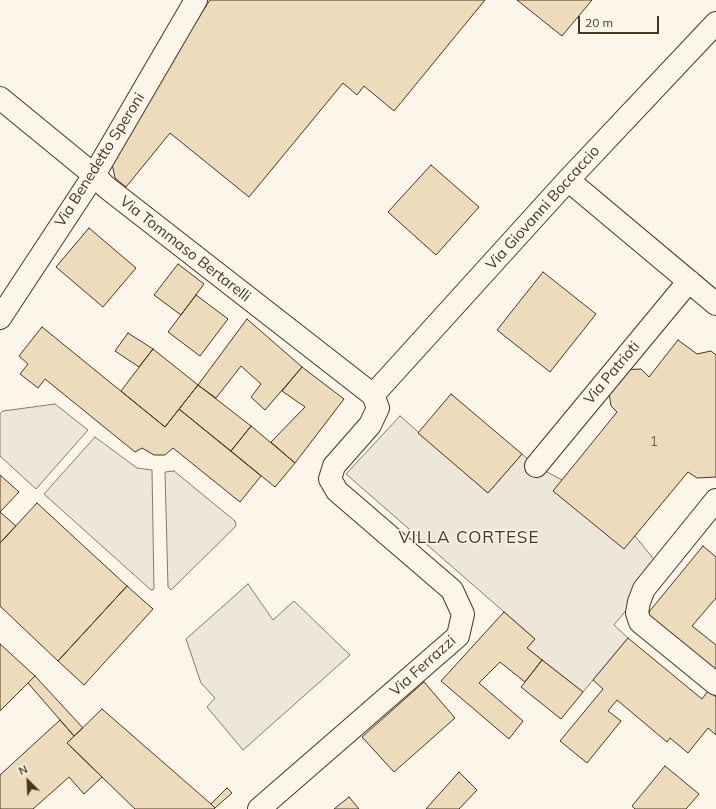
<!DOCTYPE html>
<html>
<head>
<meta charset="utf-8">
<style>
  body { margin:0 }
  #map { position:relative; width:716px; height:809px; overflow:hidden; background:#fbf6e9; font-family:Mulish,sans-serif }
  canvas { display:block }
  .north { position:absolute; left:8px; top:761px; width:40px; height:40px; -webkit-text-stroke:3px #fbf6e9; paint-order:stroke; rotate:336deg; font-size:11px; font-weight:700; line-height:16px; text-align:center; color:#4a3520 }
  .north::after { content:''; display:block; margin:auto; width:14px; height:18px; background:#4a3520; clip-path:polygon(50% 0,100% 100%,50% 72%,0 100%) }
  .scale { position:absolute; left:578px; top:16px; width:81px; height:18px; box-sizing:border-box; border:2px solid #4a3520; border-top:0; padding-left:5px; font-size:12px; line-height:14px; white-space:nowrap; color:#4a3520; -webkit-text-stroke:3px #fbf6e9; paint-order:stroke }
</style>
</head>
<body>
<div id="map">
<canvas width="716" height="809"></canvas>
<div class="north">N</div>
<div class="scale">20 m</div>
</div>
<script>
const context = document.querySelector('canvas').getContext('2d');
context.lineJoin = 'round';
function paint(path, color) { context.fillStyle = color; context.fill(path, 'evenodd'); }
const poly = rows => new Path2D(rows.map(r => 'M' + r).join(''));
function strokePath(path, color, width, dash) { context.strokeStyle = color; context.lineWidth = width; context.lineCap = dash ? 'butt' : 'round'; context.setLineDash(dash || []); context.stroke(path); }
function drawText(font, color, halo, rows, align = 'center') {
  context.font = font + ' Mulish,sans-serif'; context.lineWidth = 3; context.setLineDash([]); context.textBaseline = 'middle'; context.strokeStyle = halo; context.fillStyle = color; for (const [text, x, y, turn = 0] of rows) {
    context.save(); context.translate(x, y); context.rotate((+turn || 0) * Math.PI / 180); context.textAlign = isNaN(turn) ? turn : align; if (halo) context.strokeText(text, 0, 0); context.fillText(text, 0, 0); context.restore();
  }
}
const green = poly([
  [55,404,88,430,36,489,0,456,0,414,3,411,55,404],
  [95,437,137,468,152,470,154,589,151,590,44,494,95,437],
  [174,471,235,521,236,526,171,590,168,587,165,472,174,471]
]);
paint(green, '#ede6d9');
strokePath(green, '#887966', 1);
const parking = poly([
  [400,416,488,493,522,454,536,466,562,480,554,491,635,536,661,568,614,625,628,638,583,692,527,648,535,639,346,474,400,416],
  [248,584,273,620,294,601,350,655,243,750,207,707,215,698,201,683,186,639,248,584]
]);
paint(parking, '#ede7d9');
strokePath(parking, '#887966', 1);
const building = poly([
  [210,0,485,0,394,111,364,86,357,95,343,83,249,197,170,133,126,187,115,178,110,154,210,0],
  [517,0,592,0,562,36,517,0],
  [431,165,479,207,436,255,388,212,431,165],
  [89,228,136,268,103,307,56,267,89,228],
  [178,264,204,284,181,315,154,295,178,264],
  [543,272,596,314,550,372,497,330,543,272],
  [196,295,228,319,200,356,168,332,196,295],
  [247,319,302,367,265,410,251,397,261,384,241,366,216,398,198,385,247,319],
  [42,327,165,427,179,409,261,476,240,502,173,448,165,455,154,455,142,448,135,452,45,379,38,388,20,374,28,364,19,356,42,327],
  [128,333,153,349,139,367,115,351,128,333],
  [678,340,697,354,711,351,716,355,716,477,697,478,688,472,624,549,553,491,617,412,611,406,608,386,621,370,641,369,649,377,678,340],
  [153,349,198,385,165,427,121,391,153,349],
  [302,367,344,399,295,463,271,442,305,407,282,391,302,367],
  [198,385,251,426,231,451,179,409,198,385],
  [451,394,522,454,488,493,418,433,451,394],
  [251,426,295,463,275,487,231,451,251,426],
  [0,475,19,492,0,512,0,475],
  [37,503,127,586,58,661,0,606,0,543,37,503],
  [0,512,16,526,0,543,0,512],
  [703,546,716,557,716,598,692,626,716,645,716,674,650,623,649,612,703,546],
  [127,586,153,609,84,685,58,661,127,586],
  [504,612,535,639,527,648,542,660,525,682,500,662,479,683,523,721,509,739,441,681,504,612],
  [628,638,702,699,708,691,716,697,716,735,708,728,688,753,670,738,667,742,617,700,608,711,621,721,587,763,560,741,603,689,593,680,628,638],
  [0,644,35,676,0,711,0,644],
  [542,660,583,692,561,719,521,687,542,660],
  [35,676,83,728,74,736,28,683,35,676],
  [424,682,455,718,394,772,362,737,424,682],
  [102,709,211,804,215,808,214,809,135,809,67,743,102,709],
  [60,720,74,736,67,743,102,777,84,794,69,777,33,809,0,809,0,775,60,720],
  [665,766,699,794,686,809,635,809,632,806,665,766],
  [459,772,477,790,459,809,426,809,459,772],
  [227,788,232,793,215,808,211,804,227,788],
  [349,797,359,809,334,809,349,797]
]);
paint(building, '#ecdcbc');
strokePath(building, '#4a3520', 1);
const minor = poly([
  [0,98,94,175,106,187,373,395],
  [568,180,716,304],
  [0,318,94,175,196,0],
  [373,395,568,180,716,23],
  [536,466,689,281],
  [716,500,644,589,639,602,637,613,640,622,716,684],
  [259,809,458,636,463,614,452,590,337,491,330,479,334,466,370,425,378,408,373,395]
]);
strokePath(minor, '#4a3520', 24);
strokePath(minor, '#fbf6e9', 22);
drawText('13px', '#725f47', null, [
  ["1",654,442]
]);
drawText('15px', '#4a3520', '#fbf6e9', [
  ["Via Benedetto Speroni",100,160,-58],
  ["Via Giovanni Boccaccio",543,208,-48],
  ["Via Tommaso Bertarelli",185,249,38],
  ["Via Patrioti",612,373,-50],
  ["Via Ferrazzi",423,666,-42]
]);
context.letterSpacing = '1px';
drawText('17px', '#4a3520', '#fbf6e9', [
  ["VILLA CORTESE",469,538]
]);
context.letterSpacing = '0px';
</script>
</body>
</html>
